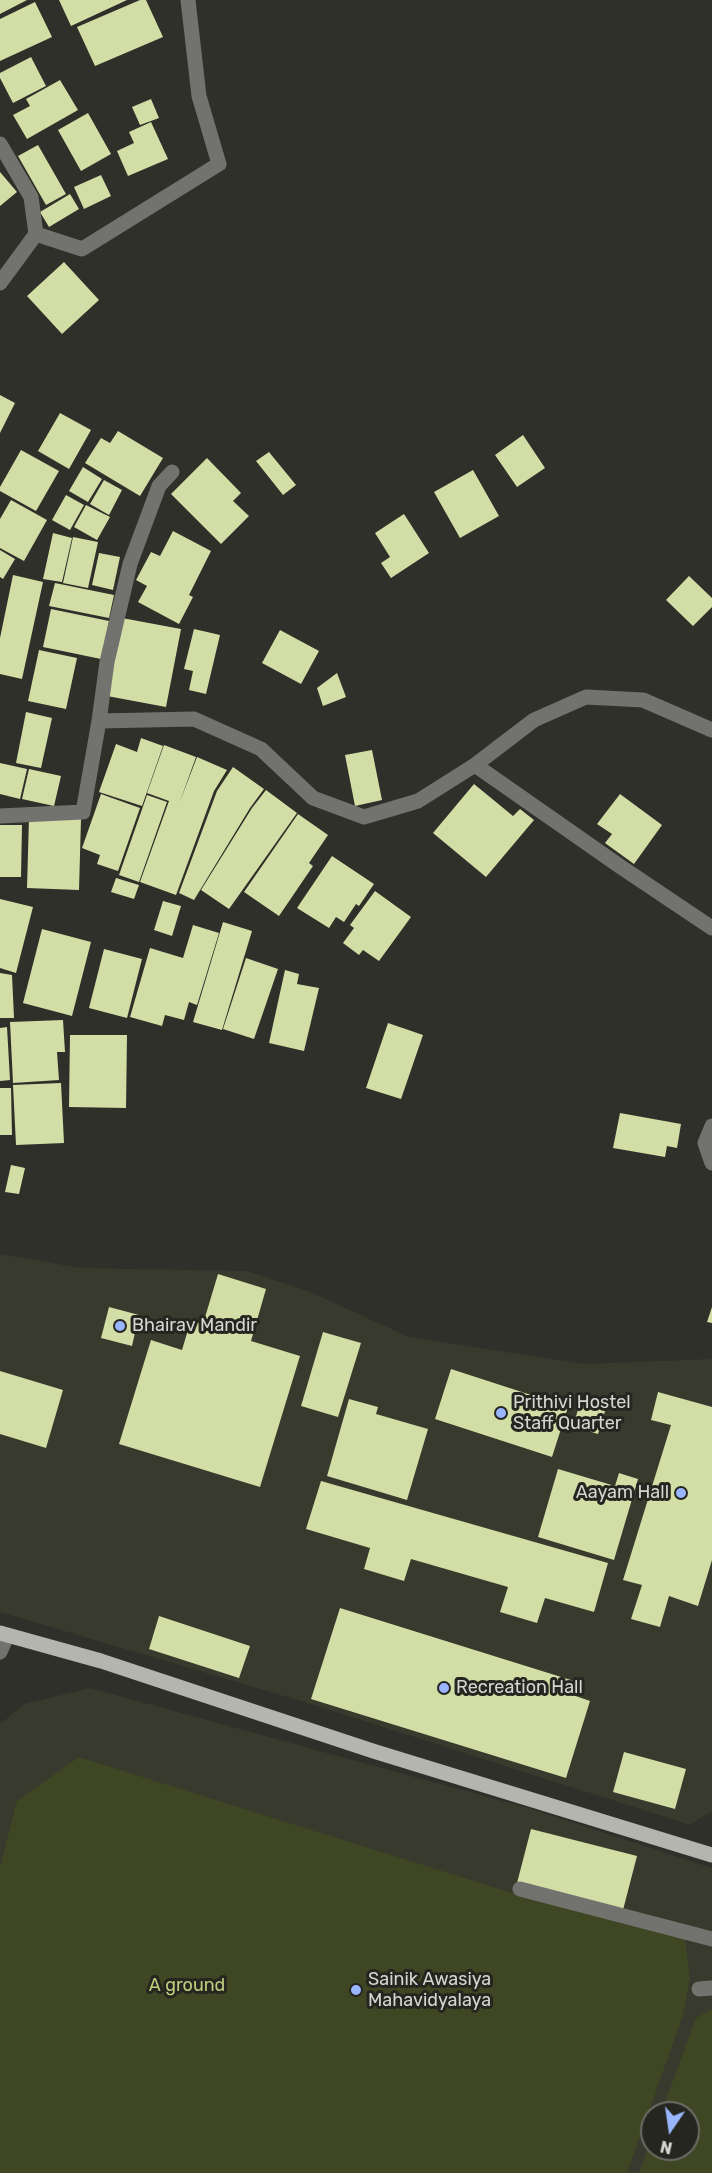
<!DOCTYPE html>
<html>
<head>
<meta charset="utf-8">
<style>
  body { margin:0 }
  #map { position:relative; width:712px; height:2173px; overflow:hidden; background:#2f3029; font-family:Rubik,sans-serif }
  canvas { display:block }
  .north { position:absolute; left:640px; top:2101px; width:60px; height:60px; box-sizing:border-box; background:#25261f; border:2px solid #6b6c66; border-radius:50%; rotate:193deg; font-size:16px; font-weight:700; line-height:24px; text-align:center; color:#d5d6d1 }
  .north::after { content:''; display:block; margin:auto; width:21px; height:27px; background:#99b5fd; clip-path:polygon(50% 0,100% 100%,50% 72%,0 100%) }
</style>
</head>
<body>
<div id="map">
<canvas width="712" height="2173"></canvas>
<div class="north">N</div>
</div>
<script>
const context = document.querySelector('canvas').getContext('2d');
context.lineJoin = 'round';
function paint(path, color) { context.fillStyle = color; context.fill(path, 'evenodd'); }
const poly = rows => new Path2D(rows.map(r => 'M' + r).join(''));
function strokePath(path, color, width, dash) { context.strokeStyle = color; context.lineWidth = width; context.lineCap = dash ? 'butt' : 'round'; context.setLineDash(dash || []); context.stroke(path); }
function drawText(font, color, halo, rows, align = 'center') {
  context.font = font + ' Rubik,sans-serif'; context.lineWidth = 6; context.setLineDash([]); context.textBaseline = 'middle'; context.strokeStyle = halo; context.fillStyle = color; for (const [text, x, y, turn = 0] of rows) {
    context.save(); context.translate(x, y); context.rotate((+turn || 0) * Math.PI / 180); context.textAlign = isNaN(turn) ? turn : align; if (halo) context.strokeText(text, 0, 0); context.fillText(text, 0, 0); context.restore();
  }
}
paint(poly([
  [0,1254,81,1268,247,1271,308,1291,409,1337,584,1364,712,1359,712,1811,690,1825,311,1704,0,1612],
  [90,1688,528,1808,712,1868,712,2173,0,2173,0,1724,25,1704],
  [652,2113,688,2113,688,2149,652,2149]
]), '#373a2c');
paint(poly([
  [79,1757,509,1892,685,1939,690,1978,683,2015,627,2173,0,2173,0,1867,17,1801],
  [712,2009,712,2173,639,2173,652,2138,652,2149,688,2149,688,2113,661,2113,696,2018]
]), '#3f4624');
paint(poly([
  [0,0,27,0,0,14],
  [59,0,127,0,71,26],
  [140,0,146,0,163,37,95,66,77,27],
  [35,2,52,37,0,61,0,19],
  [31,57,46,86,13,103,0,78,0,73],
  [60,80,78,110,27,139,13,115,30,106,26,99],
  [151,99,159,118,140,125,132,107],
  [88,113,111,154,81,171,58,130],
  [151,122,168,159,128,176,117,151,134,143,129,132],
  [38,145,66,194,46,205,18,156],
  [0,172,17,192,0,206],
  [101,175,111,196,84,209,74,187],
  [70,194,79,209,49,227,40,212],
  [64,262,99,300,62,334,27,296],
  [0,395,15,403,0,433],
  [60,413,91,430,69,469,38,451],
  [118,431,163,458,140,496,85,463,101,438,110,443],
  [523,435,545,468,517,487,495,455],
  [21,450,59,471,36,511,0,491,0,487],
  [269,452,296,485,283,495,256,461],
  [207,458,241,493,233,501,249,516,221,544,171,494],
  [83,467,102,479,88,502,69,491],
  [473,470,499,516,460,538,434,492],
  [104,480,122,490,109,515,90,504],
  [66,495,84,505,70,530,52,520],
  [11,500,47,520,24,561,0,548,0,519],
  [86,505,110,517,97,540,74,527],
  [404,514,429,553,391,578,381,563,390,557,375,533],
  [173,531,211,551,189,595,193,597,179,624,138,602,147,586,136,580,151,552,160,556],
  [53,533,72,538,62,582,43,579],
  [73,537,98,542,88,588,63,583],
  [0,550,15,559,3,579,0,577],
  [99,553,120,557,113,590,92,585],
  [13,575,43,582,22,679,0,674,0,638],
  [689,576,712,598,712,607,693,626,666,600],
  [55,583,114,595,109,618,49,606],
  [51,609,109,621,101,659,43,647],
  [122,618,181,629,166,707,107,696],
  [194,629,220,635,206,694,189,690,193,671,184,669],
  [280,630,319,651,301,684,262,663],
  [39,650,77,658,66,709,28,701],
  [337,673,346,697,323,706,317,688],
  [26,712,52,718,41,768,16,763],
  [141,738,163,746,142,806,99,792,116,744,137,752],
  [164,745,196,757,179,804,197,757,227,770,214,791,176,895,140,882,169,801,147,793],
  [372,750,382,800,355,806,345,755],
  [0,763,27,769,20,799,0,794],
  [233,767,264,789,250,808,194,900,179,893,217,791],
  [29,769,61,776,54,806,22,799],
  [474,784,513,816,520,809,534,820,486,877,433,833],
  [266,790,297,813,229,909,201,890,252,808],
  [101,794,140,808,118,871,97,864,100,855,82,848],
  [620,794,662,825,634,864,605,843,612,834,597,824],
  [147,795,167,802,139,882,119,875],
  [298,814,328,835,309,863,313,866,279,916,244,892],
  [29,818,81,819,79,890,27,888],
  [0,825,22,825,21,877,0,877],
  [332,856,374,884,359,906,356,904,344,922,336,917,329,928,297,908],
  [116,878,139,885,134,899,111,892],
  [375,891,411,917,379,961,363,950,359,955,343,943,354,928,350,925],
  [0,899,33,907,16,973,0,968],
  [163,901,181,906,172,936,154,930],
  [223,922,252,931,222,1030,193,1022],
  [193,925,219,933,197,1005,189,1002,184,1020,165,1015,162,1026,130,1017,150,948,183,958],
  [42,929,91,942,72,1016,23,1003],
  [104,949,142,959,127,1018,89,1008],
  [246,958,278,969,254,1039,223,1029],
  [285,970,299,974,297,984,319,988,304,1051,269,1043],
  [0,973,12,975,14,1018,0,1018],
  [63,1020,65,1052,57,1052,59,1080,13,1083,10,1022],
  [388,1023,423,1035,401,1099,366,1088],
  [7,1027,10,1080,0,1081,0,1028],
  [70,1035,127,1035,126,1108,69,1107],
  [61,1083,64,1143,16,1145,13,1085],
  [0,1088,11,1088,12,1135,0,1135],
  [620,1113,681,1124,677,1148,667,1146,665,1157,613,1148],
  [11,1165,25,1168,19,1194,5,1192],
  [218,1274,266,1289,251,1341,300,1356,260,1487,119,1444,151,1340,182,1350,191,1320,203,1324],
  [109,1307,139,1315,132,1346,101,1338],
  [712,1307,712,1323,707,1322],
  [323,1332,361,1343,338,1417,301,1406],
  [451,1369,568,1407,552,1457,435,1419],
  [0,1371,63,1390,46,1448,0,1434],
  [658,1392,712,1407,712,1560,698,1606,669,1596,660,1627,631,1619,642,1585,623,1580,671,1425,651,1420],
  [349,1399,378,1407,376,1414,428,1429,407,1500,327,1476],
  [581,1400,606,1408,598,1434,573,1426],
  [558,1469,615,1486,619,1473,638,1479,614,1560,538,1537],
  [321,1481,608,1563,594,1612,545,1598,537,1623,500,1612,508,1587,411,1559,404,1581,364,1569,370,1548,306,1529],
  [340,1608,574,1681,570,1694,590,1701,566,1778,311,1699],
  [159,1616,250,1646,239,1678,149,1649],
  [624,1752,686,1769,675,1809,613,1792],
  [531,1829,637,1856,623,1910,517,1883]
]), '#d2dea5');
strokePath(poly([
  [0,144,31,197,36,234],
  [0,283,36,234,82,249,219,164,199,96,188,0],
  [99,721,107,662,130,564,159,486,172,472],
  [475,765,621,867,712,928],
  [0,816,83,812,99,721,194,719,261,749,313,798,364,817,418,801,475,765,534,720,586,697,643,700,712,730],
  [712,1126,705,1143,712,1163],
  [0,1652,7,1636],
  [520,1889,712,1939],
  [699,1989,712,1988]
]), '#72736f', 15);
strokePath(poly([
  [0,1633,101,1661,373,1751,712,1855]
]), '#b4b6ae', 15);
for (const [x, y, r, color] of [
  [120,1326,6,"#99b5fd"],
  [501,1413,6,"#99b5fd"],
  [681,1493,6,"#99b5fd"],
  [444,1688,6,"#99b5fd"],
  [356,1990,6,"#99b5fd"]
]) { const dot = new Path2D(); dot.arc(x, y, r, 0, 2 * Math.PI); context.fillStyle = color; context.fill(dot); strokePath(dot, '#25261f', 2); }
drawText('18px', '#d5d6d1', '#25261f', [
  ["Bhairav Mandir",132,1326],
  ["Prithivi Hostel",513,1403],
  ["Staff Quarter",513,1424],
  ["Aayam Hall",669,1493,"right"],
  ["Recreation Hall",456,1688],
  ["Sainik Awasiya",368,1980],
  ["Mahavidyalaya",368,2001]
], 'left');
drawText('18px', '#becd7d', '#25261f', [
  ["A ground",187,1986]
]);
</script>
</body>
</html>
